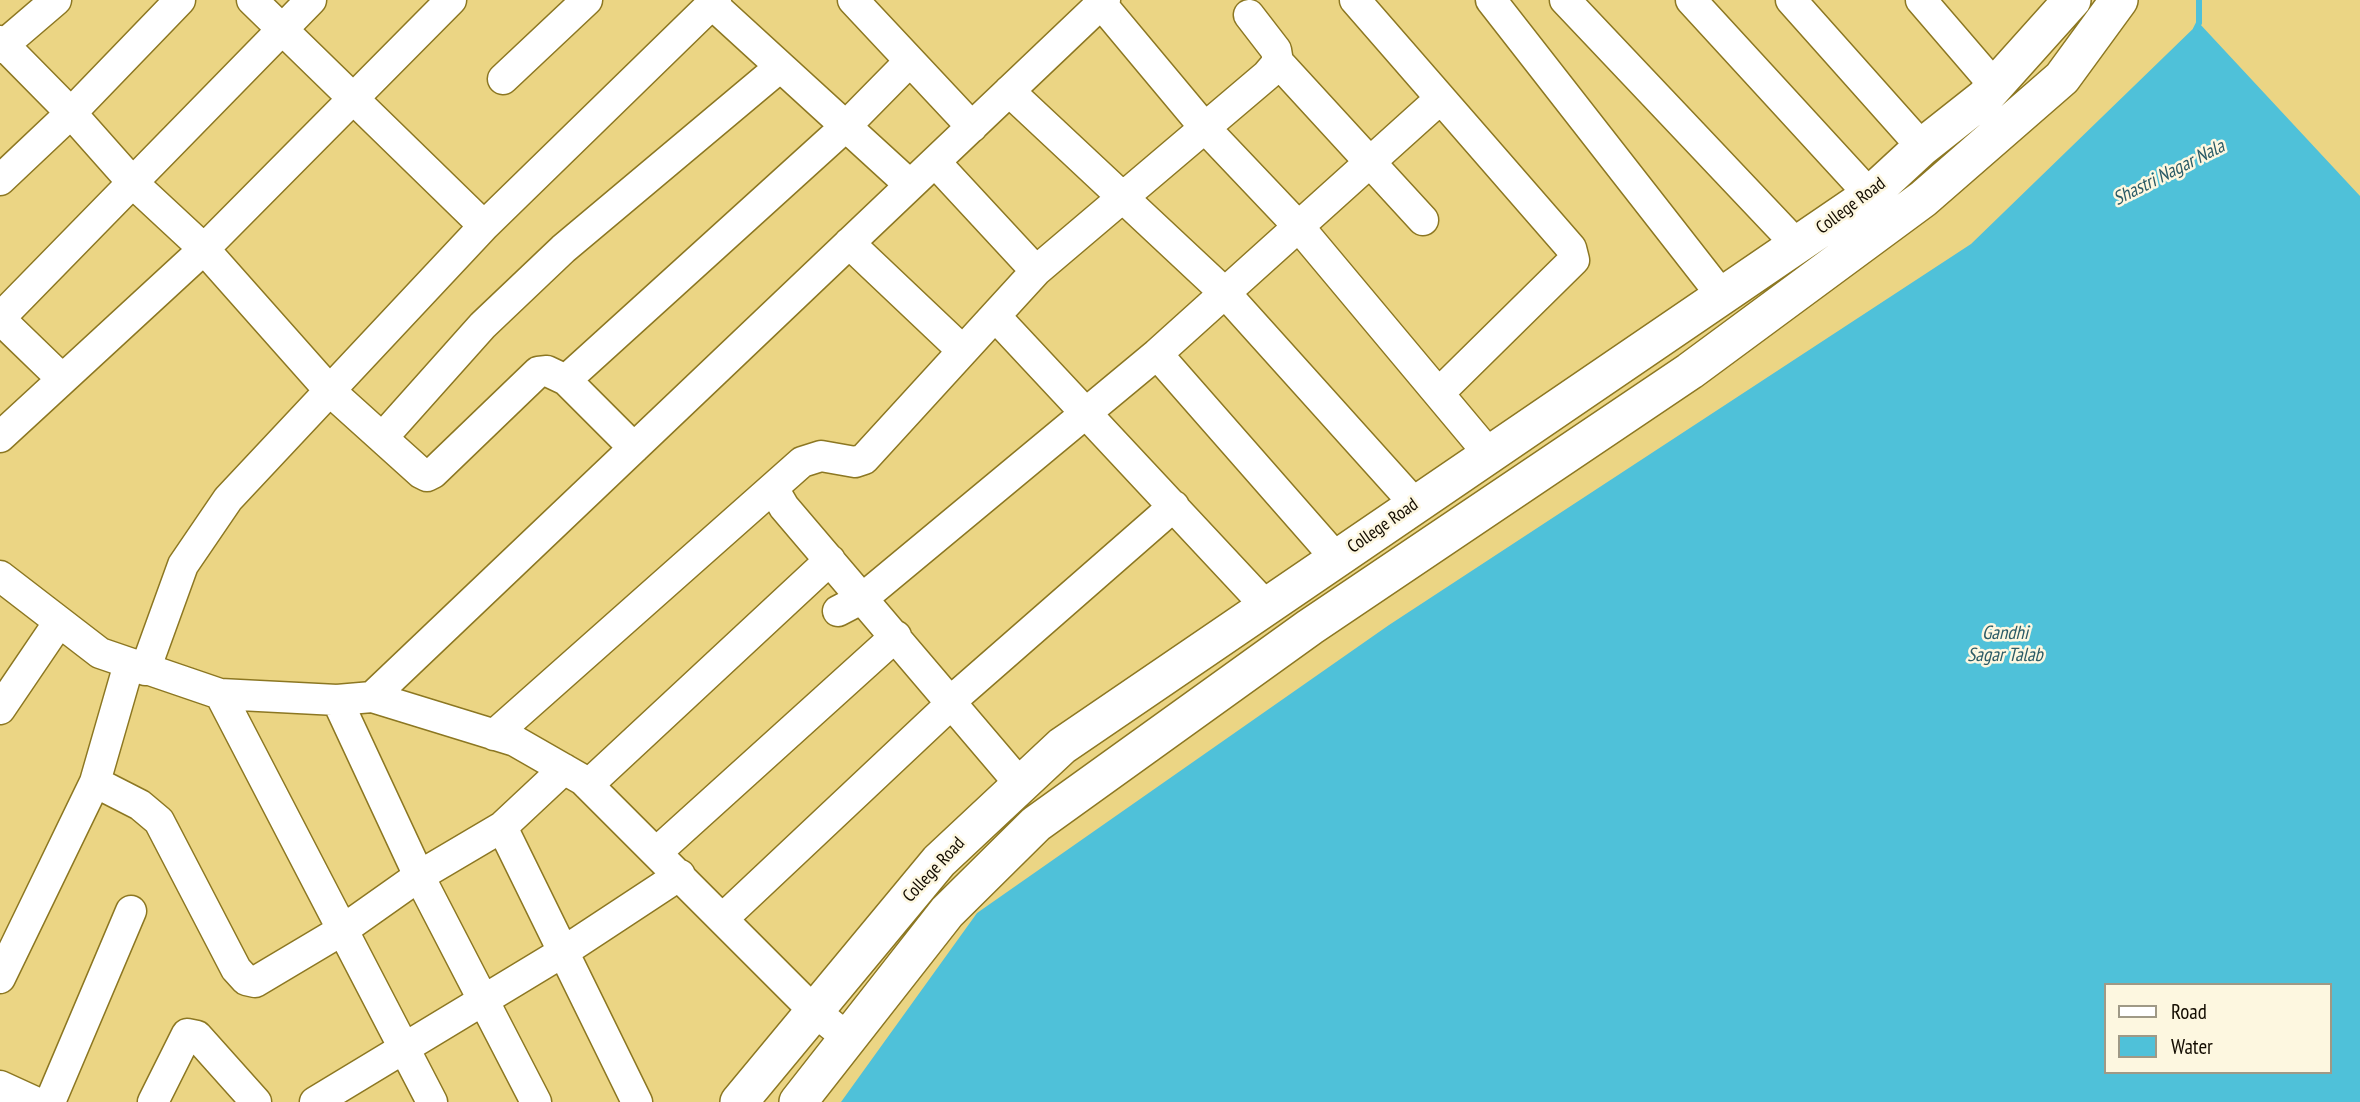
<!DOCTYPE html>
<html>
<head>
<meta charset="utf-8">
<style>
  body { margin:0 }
  #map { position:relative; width:2360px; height:1102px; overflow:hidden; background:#ebd584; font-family:"PT Sans Narrow",sans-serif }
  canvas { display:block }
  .legend { position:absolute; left:2104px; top:983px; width:228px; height:91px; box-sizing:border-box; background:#fdf7e0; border:2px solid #9f9986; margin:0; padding:9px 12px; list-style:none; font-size:21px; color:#130c00 }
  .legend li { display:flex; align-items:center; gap:14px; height:35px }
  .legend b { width:35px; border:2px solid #9f9986 }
</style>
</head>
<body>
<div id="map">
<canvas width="2360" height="1102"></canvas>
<ul class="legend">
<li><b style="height:9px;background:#fff"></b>Road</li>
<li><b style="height:19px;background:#4fc1d9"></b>Water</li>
</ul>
</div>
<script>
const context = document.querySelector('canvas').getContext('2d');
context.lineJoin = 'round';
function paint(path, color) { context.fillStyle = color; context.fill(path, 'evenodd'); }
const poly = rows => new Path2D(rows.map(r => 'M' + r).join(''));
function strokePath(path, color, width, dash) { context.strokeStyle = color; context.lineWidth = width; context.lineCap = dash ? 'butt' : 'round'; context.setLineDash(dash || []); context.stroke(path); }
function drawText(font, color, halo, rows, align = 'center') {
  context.font = font + ' "PT Sans Narrow",sans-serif'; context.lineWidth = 5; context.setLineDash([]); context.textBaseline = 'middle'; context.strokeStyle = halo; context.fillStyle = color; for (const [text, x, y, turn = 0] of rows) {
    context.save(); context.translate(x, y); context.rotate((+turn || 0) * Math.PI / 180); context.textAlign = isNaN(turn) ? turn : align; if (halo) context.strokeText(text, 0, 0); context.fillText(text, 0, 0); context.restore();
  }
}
paint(poly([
  [2199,23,2360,196,2360,1102,841,1102,977,913,1389,625,1971,244],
  [2106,985,2330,985,2330,1072,2106,1072]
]), '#4fc1d9');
strokePath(poly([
  [2196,29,2199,23,2199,0]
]), '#4fc1d9', 6);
const minor = poly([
  [252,0,484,226],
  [853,0,972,127],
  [1098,0,1205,128,1299,227,1489,454],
  [1355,0,1571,248,1574,260,1439,393],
  [1491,0,1723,297],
  [1565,0,1798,246],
  [1691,0,1870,195],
  [1791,0,1922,147],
  [1921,0,1995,86],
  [712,4,910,185],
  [0,41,71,113,134,184,204,249,330,391,421,473,427,476,433,473,538,372,547,371,566,380,634,448],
  [0,48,56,0],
  [1278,62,1423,220],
  [503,79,587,0],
  [1009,91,1226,294,1415,504],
  [935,162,1036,271],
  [0,180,71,113,180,0],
  [849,243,963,351],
  [995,316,1266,606],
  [0,318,311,0],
  [0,319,61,378],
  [1157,354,1336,558],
  [566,380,845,127,910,61],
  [0,437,204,249,451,0],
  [383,437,483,325,563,249,780,67],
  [773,488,784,507,1020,784],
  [0,576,100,653,220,694,337,700,372,697,515,741,583,780,813,1010,849,1039],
  [838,611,863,598,1157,354,1440,99],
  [145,670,183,565,228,499,484,226,716,0],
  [220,694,432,1102],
  [372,697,1105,0],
  [337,700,419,876,536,1102],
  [0,709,59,622],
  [494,735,802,462,821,456,855,462,864,459,1036,271,1267,75,1278,62,1276,50,1249,15],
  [95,782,140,805,159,821,236,969,246,980,255,982,344,929,419,876,502,827,564,769],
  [588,785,830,560],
  [502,827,637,1102],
  [657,852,896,636],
  [733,909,952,703,951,701,1174,506],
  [0,978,95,782,129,664],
  [0,1086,35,1102],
  [50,1102,131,911],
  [153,1102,187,1034,197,1036,256,1102],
  [315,1102,563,952,680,875]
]);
const major = poly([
  [739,1102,939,861,1062,746,1870,195,1922,147,1984,98,2072,0],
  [798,1102,947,912,1036,824,1310,627,1690,371,1923,199,2062,78,2119,0]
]);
strokePath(minor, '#8c7722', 33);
strokePath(major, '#8c7722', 40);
strokePath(minor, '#fff', 30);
strokePath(major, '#fff', 37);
drawText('18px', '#130c00', '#fdf7e0', [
  ["College Road",1851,206,-37],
  ["College Road",1383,526,-35],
  ["College Road",934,870,-47]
]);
drawText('italic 19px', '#2b5b66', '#fdf7e0', [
  ["Shastri Nagar Nala",2169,173,-27],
  ["Gandhi",2005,634],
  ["Sagar Talab",2005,656]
]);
</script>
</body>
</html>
